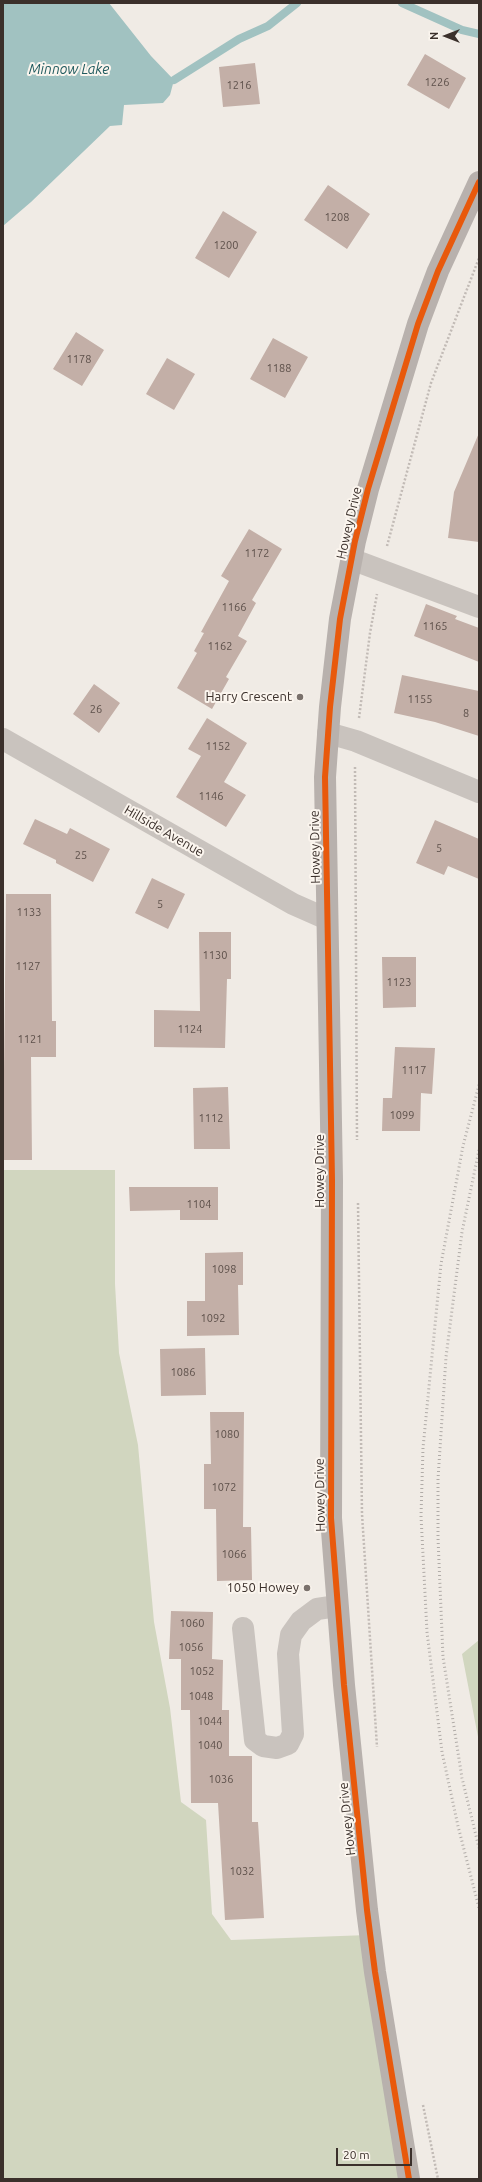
<!DOCTYPE html>
<html>
<head>
<meta charset="utf-8">
<style>
  body { margin:0 }
  #map { position:relative; width:482px; height:2182px; overflow:hidden; background:#f0ebe5; font-family:Ubuntu,sans-serif }
  canvas { display:block }
  .frame { position:absolute; inset:0; border:4px solid #3b302b; pointer-events:none }
  .north { position:absolute; left:426px; top:16px; width:40px; height:40px; -webkit-text-stroke:3px #fbf5ee; paint-order:stroke; rotate:270deg; font-size:11px; font-weight:700; line-height:16px; text-align:center; color:#3b302b }
  .north::after { content:''; display:block; margin:auto; width:14px; height:18px; background:#3b302b; clip-path:polygon(50% 0,100% 100%,50% 72%,0 100%) }
  .scale { position:absolute; left:336px; top:2148px; width:76px; height:18px; box-sizing:border-box; border:2px solid #3b302b; border-top:0; padding-left:5px; font-size:12px; line-height:14px; white-space:nowrap; color:#3b302b; -webkit-text-stroke:3px #fbf5ee; paint-order:stroke }
</style>
</head>
<body>
<div id="map">
<canvas width="482" height="2182"></canvas>
<div class="frame"></div>
<div class="north">N</div>
<div class="scale">20 m</div>
</div>
<script>
const context = document.querySelector('canvas').getContext('2d');
context.lineJoin = 'round';
function paint(path, color) { context.fillStyle = color; context.fill(path, 'evenodd'); }
const poly = rows => new Path2D(rows.map(r => 'M' + r).join(''));
function strokePath(path, color, width, dash) { context.strokeStyle = color; context.lineWidth = width; context.lineCap = dash ? 'butt' : 'round'; context.setLineDash(dash || []); context.stroke(path); }
function drawText(font, color, halo, rows, align = 'center') {
  context.font = font + ' Ubuntu,sans-serif'; context.lineWidth = 4; context.setLineDash([]); context.textBaseline = 'middle'; context.strokeStyle = halo; context.fillStyle = color; for (const [text, x, y, turn = 0] of rows) {
    context.save(); context.translate(x, y); context.rotate((+turn || 0) * Math.PI / 180); context.textAlign = isNaN(turn) ? turn : align; if (halo) context.strokeText(text, 0, 0); context.fillText(text, 0, 0); context.restore();
  }
}
paint(poly([
  [3,1170,115,1170,115,1284,119,1353,138,1445,154,1622,170,1708,181,1802,206,1820,212,1914,231,1940,368,1935,407,2179,3,2179],
  [479,1640,479,1742,462,1654]
]), '#d1d6bf');
paint(poly([
  [3,3,109,3,151,56,174,80,170,95,163,103,124,105,122,125,110,126,31,202,3,226]
]), '#a1c2c1');
strokePath(poly([
  [402,3,462,30,479,34],
  [174,80,239,39,268,26,297,3]
]), '#a1c2c1', 8);
paint(poly([
  [425,54,466,78,449,109,407,85],
  [255,63,260,104,223,107,219,67],
  [328,185,370,214,347,249,304,220],
  [223,211,257,232,229,278,195,258],
  [76,332,104,350,82,386,53,369],
  [273,338,308,357,285,398,250,379],
  [167,358,195,374,174,410,146,394],
  [479,433,479,542,448,538,454,492],
  [249,529,282,549,252,600,256,603,238,636,247,641,226,677,229,679,212,709,177,688,197,653,194,651,204,633,201,632,229,581,221,576],
  [426,604,457,616,455,619,479,628,479,662,414,636],
  [402,675,479,691,479,736,435,722,394,713],
  [94,684,120,703,99,733,73,714],
  [207,718,247,743,224,782,246,795,226,827,176,797,201,756,188,749],
  [35,819,67,834,70,828,110,849,93,882,56,863,56,860,23,844],
  [435,820,479,839,479,879,448,866,444,875,416,863],
  [152,878,185,894,168,929,135,913],
  [6,894,51,894,52,1021,56,1021,56,1057,31,1057,32,1160,3,1160],
  [199,932,231,932,231,979,227,979,225,1048,154,1047,154,1010,200,1011],
  [382,957,416,957,416,1007,383,1008],
  [395,1047,435,1048,432,1094,421,1093,420,1131,382,1131,383,1098,392,1098],
  [228,1087,230,1149,194,1149,193,1088],
  [129,1187,218,1187,218,1220,180,1220,180,1210,130,1211],
  [243,1252,243,1285,238,1285,239,1335,187,1336,187,1301,205,1301,205,1253],
  [205,1348,206,1395,161,1396,160,1349],
  [210,1412,244,1412,243,1527,251,1527,252,1580,217,1581,216,1509,204,1509,204,1464,211,1464],
  [171,1611,213,1612,212,1659,223,1660,222,1710,229,1710,229,1756,252,1756,252,1822,258,1822,264,1918,225,1920,218,1803,191,1803,190,1710,181,1710,181,1659,169,1659]
]), '#c3afa7');
strokePath(poly([
  [387,546,431,383,479,258],
  [359,718,370,633,377,594],
  [355,767,357,1140],
  [358,1203,362,1514,377,1747],
  [423,2105,438,2179]
]), '#c2bbb6', 2.5, [2, 2]);
strokePath(poly([
  [351,559,479,607],
  [328,733,356,741,479,792],
  [3,739,293,904,327,919],
  [243,1628,255,1740,263,1746,277,1748,288,1744,293,1734,288,1654,291,1635,301,1621,317,1609,337,1606]
]), '#c9c3be', 22);
strokePath(poly([
  [409,2179,375,1972,367,1910,344,1685,331,1518,332,1180,325,777,330,707,340,619,355,541,368,489,418,324,438,271,479,182]
]), '#b8b1ad', 22);
strokePath(poly([
  [479,1085,463,1146,441,1264,423,1448,421,1516,427,1632,442,1752,458,1826,479,1908],
  [479,1150,462,1232,446,1357,438,1479,438,1538,443,1657,462,1778,479,1848]
]), '#b1aca8', 3, [1, 3]);
strokePath(poly([
  [409,2179,375,1972,367,1910,344,1685,331,1518,332,1180,325,777,330,707,340,619,355,541,368,489,418,324,438,271,479,182]
]), '#e8590c', 6);
for (const [x, y, r, color] of [
  [300,697,4,"#7a716c"],
  [307,1588,4,"#7a716c"]
]) { const dot = new Path2D(); dot.arc(x, y, r, 0, 2 * Math.PI); context.fillStyle = color; context.fill(dot); strokePath(dot, '#fbf5ee', 1.5); }
drawText('11px', '#5d504a', null, [
  ["1226",437,82],
  ["1216",239,85],
  ["1208",337,217],
  ["1200",226,245],
  ["1178",79,359],
  ["1188",279,368],
  ["1172",257,553],
  ["1166",234,607],
  ["1165",435,626],
  ["1162",220,646],
  ["1155",420,699],
  ["26",96,709],
  ["8",466,713],
  ["1152",218,746],
  ["1146",211,796],
  ["5",439,848],
  ["25",81,855],
  ["5",160,904],
  ["1133",29,912],
  ["1130",215,955],
  ["1127",28,966],
  ["1123",399,982],
  ["1124",190,1029],
  ["1121",30,1039],
  ["1117",414,1070],
  ["1099",402,1115],
  ["1112",211,1118],
  ["1104",199,1204],
  ["1098",224,1269],
  ["1092",213,1318],
  ["1086",183,1372],
  ["1080",227,1434],
  ["1072",224,1487],
  ["1066",234,1554],
  ["1060",192,1623],
  ["1056",191,1647],
  ["1052",202,1671],
  ["1048",201,1696],
  ["1044",210,1721],
  ["1040",210,1745],
  ["1036",221,1779],
  ["1032",242,1871]
]);
drawText('13px', '#3b302b', '#fbf5ee', [
  ["Howey Drive",349,523,-77],
  ["Hillside Avenue",164,831,30],
  ["Howey Drive",315,847,-91],
  ["Howey Drive",320,1171,-90],
  ["Howey Drive",320,1495,-91],
  ["Howey Drive",347,1819,-96]
]);
drawText('13px', '#3b302b', '#fbf5ee', [
  ["Harry Crescent",292,697],
  ["1050 Howey",299,1588]
], 'right');
drawText('italic 14px', '#1f5a5e', '#fbf5ee', [
  ["Minnow Lake",69,69]
]);
</script>
</body>
</html>
